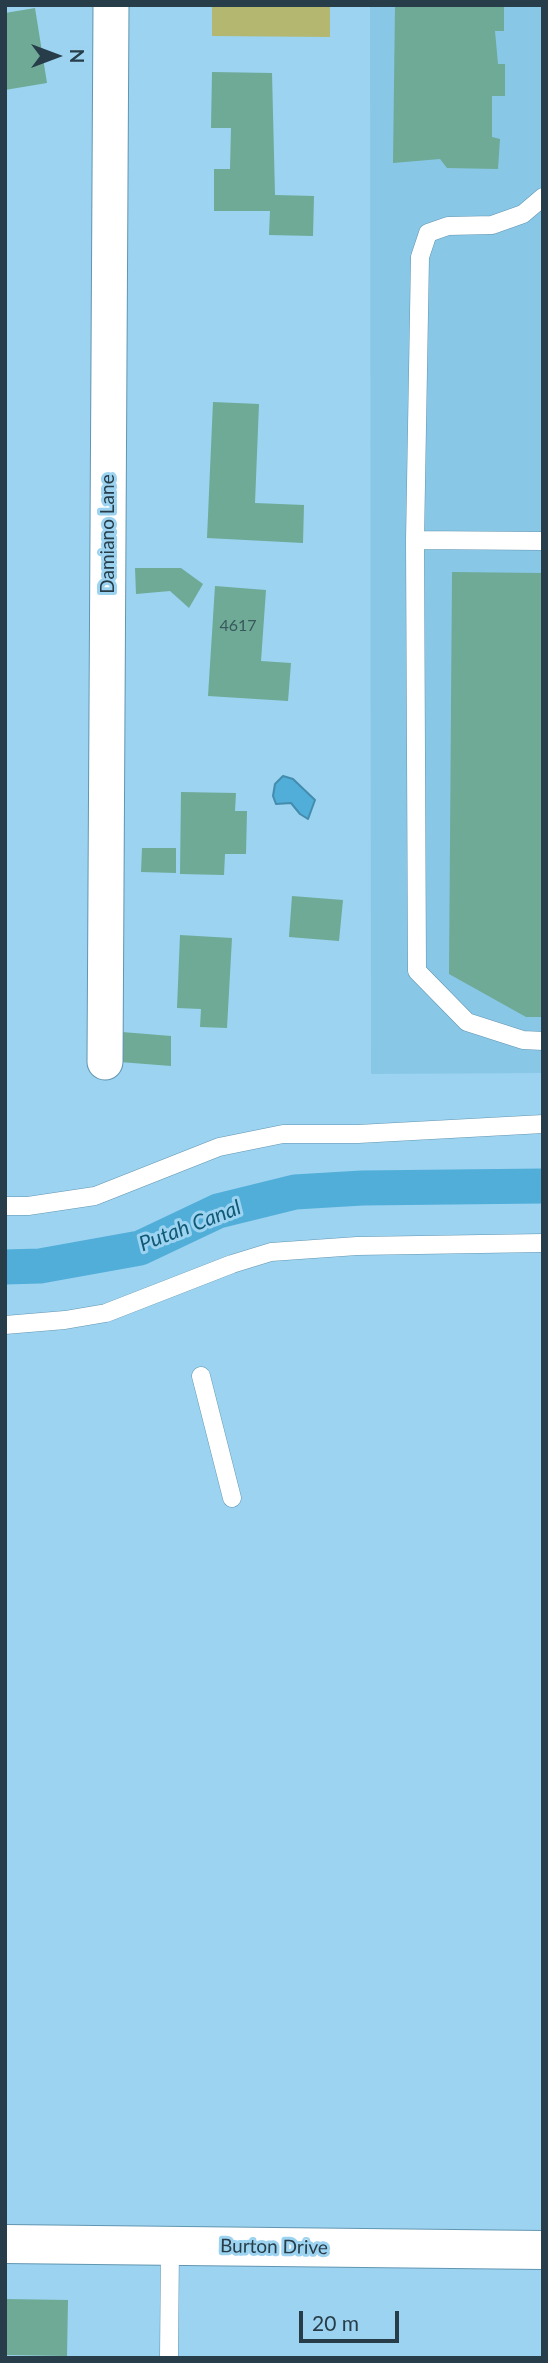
<!DOCTYPE html>
<html>
<head>
<meta charset="utf-8">
<style>
  body { margin:0 }
  #map { position:relative; width:548px; height:2363px; overflow:hidden; background:#9cd3f0; font-family:Lato,sans-serif }
  canvas { display:block }
  .frame { position:absolute; inset:0; border:7px solid #273d49; pointer-events:none }
  .north { position:absolute; left:21px; top:21px; width:70px; height:70px; -webkit-text-stroke:5px #9cd3f0; paint-order:stroke; rotate:90deg; font-size:19px; font-weight:700; line-height:28px; text-align:center; color:#273d49 }
  .north::after { content:''; display:block; margin:auto; width:24px; height:32px; background:#273d49; clip-path:polygon(50% 0,100% 100%,50% 72%,0 100%) }
  .scale { position:absolute; left:299px; top:2311px; width:100px; height:32px; box-sizing:border-box; border:4px solid #273d49; border-top:0; padding-left:9px; font-size:21px; line-height:24px; white-space:nowrap; color:#273d49; -webkit-text-stroke:5px #9cd3f0; paint-order:stroke }
</style>
</head>
<body>
<div id="map">
<canvas width="548" height="2363"></canvas>
<div class="frame"></div>
<div class="north">N</div>
<div class="scale">20 m</div>
</div>
<script>
const context = document.querySelector('canvas').getContext('2d');
context.lineJoin = 'round';
function paint(path, color) { context.fillStyle = color; context.fill(path, 'evenodd'); }
const poly = rows => new Path2D(rows.map(r => 'M' + r).join(''));
function strokePath(path, color, width, dash) { context.strokeStyle = color; context.lineWidth = width; context.lineCap = dash ? 'butt' : 'round'; context.setLineDash(dash || []); context.stroke(path); }
function drawText(font, color, halo, rows, align = 'center') {
  context.font = font + ' Lato,sans-serif'; context.lineWidth = 6; context.setLineDash([]); context.textBaseline = 'middle'; context.strokeStyle = halo; context.fillStyle = color; for (const [text, x, y, turn = 0] of rows) {
    context.save(); context.translate(x, y); context.rotate((+turn || 0) * Math.PI / 180); context.textAlign = isNaN(turn) ? turn : align; if (halo) context.strokeText(text, 0, 0); context.fillText(text, 0, 0); context.restore();
  }
}
paint(poly([
  [370,5,543,5,543,1073,371,1074]
]), '#89c7e7');
paint(poly([
  [212,5,330,5,330,37,212,36]
]), '#b3b770');
const water = poly([
  [283,776,293,779,315,800,308,819,300,814,291,803,276,804,273,796,275,784,283,776]
]);
paint(water, '#51aed9');
strokePath(water, '#448cae', 2);
strokePath(poly([
  [5,1267,40,1266,140,1248,218,1211,295,1192,362,1188,543,1186]
]), '#51aed9', 35);
paint(poly([
  [395,5,504,5,504,31,495,31,498,64,505,64,505,96,492,96,492,137,500,139,498,169,447,168,440,159,393,163],
  [35,8,47,83,5,90,5,13],
  [212,72,272,73,275,195,314,196,313,236,269,235,270,211,214,211,214,169,230,169,231,128,211,128],
  [213,402,259,404,255,503,304,505,303,543,207,538],
  [135,568,181,568,203,584,189,608,170,591,136,594],
  [452,572,543,573,543,1017,526,1017,449,974],
  [215,586,266,590,261,661,291,663,288,701,208,696],
  [181,792,236,793,235,811,247,811,246,854,225,854,224,875,180,874],
  [142,848,176,848,176,873,141,872],
  [292,896,343,900,339,941,289,937],
  [180,935,232,938,227,1028,200,1027,201,1009,177,1008],
  [122,1032,171,1036,171,1066,120,1062],
  [5,2299,68,2300,67,2356,5,2355]
]), '#6eaa96');
const service = poly([
  [543,197,523,214,492,225,448,226,428,233,420,257,415,540,417,971,467,1022,523,1040,543,1041],
  [415,540,543,541],
  [5,1206,28,1206,95,1196,219,1147,283,1134,358,1134,543,1124],
  [5,1325,65,1320,106,1313,232,1264,271,1252,357,1246,543,1243],
  [201,1376,232,1498],
  [169,2358,170,2246]
]);
const minor = poly([
  [105,1062,111,5]
]);
const tertiary = poly([
  [5,2244,543,2250]
]);
strokePath(service, '#6196b1', 19);
strokePath(minor, '#6196b1', 37);
strokePath(tertiary, '#6196b1', 40);
strokePath(service, '#fff', 18);
strokePath(minor, '#fff', 35);
strokePath(tertiary, '#fff', 38);
drawText('16px', '#39585c', null, [
  ["4617",238,626]
]);
drawText('19px', '#273d49', '#9cd3f0', [
  ["Damiano Lane",108,534,-90],
  ["Burton Drive",274,2247,1]
]);
drawText('italic 21px', '#105a78', '#9cd3f0', [
  ["Putah Canal",190,1226,-21]
]);
</script>
</body>
</html>
